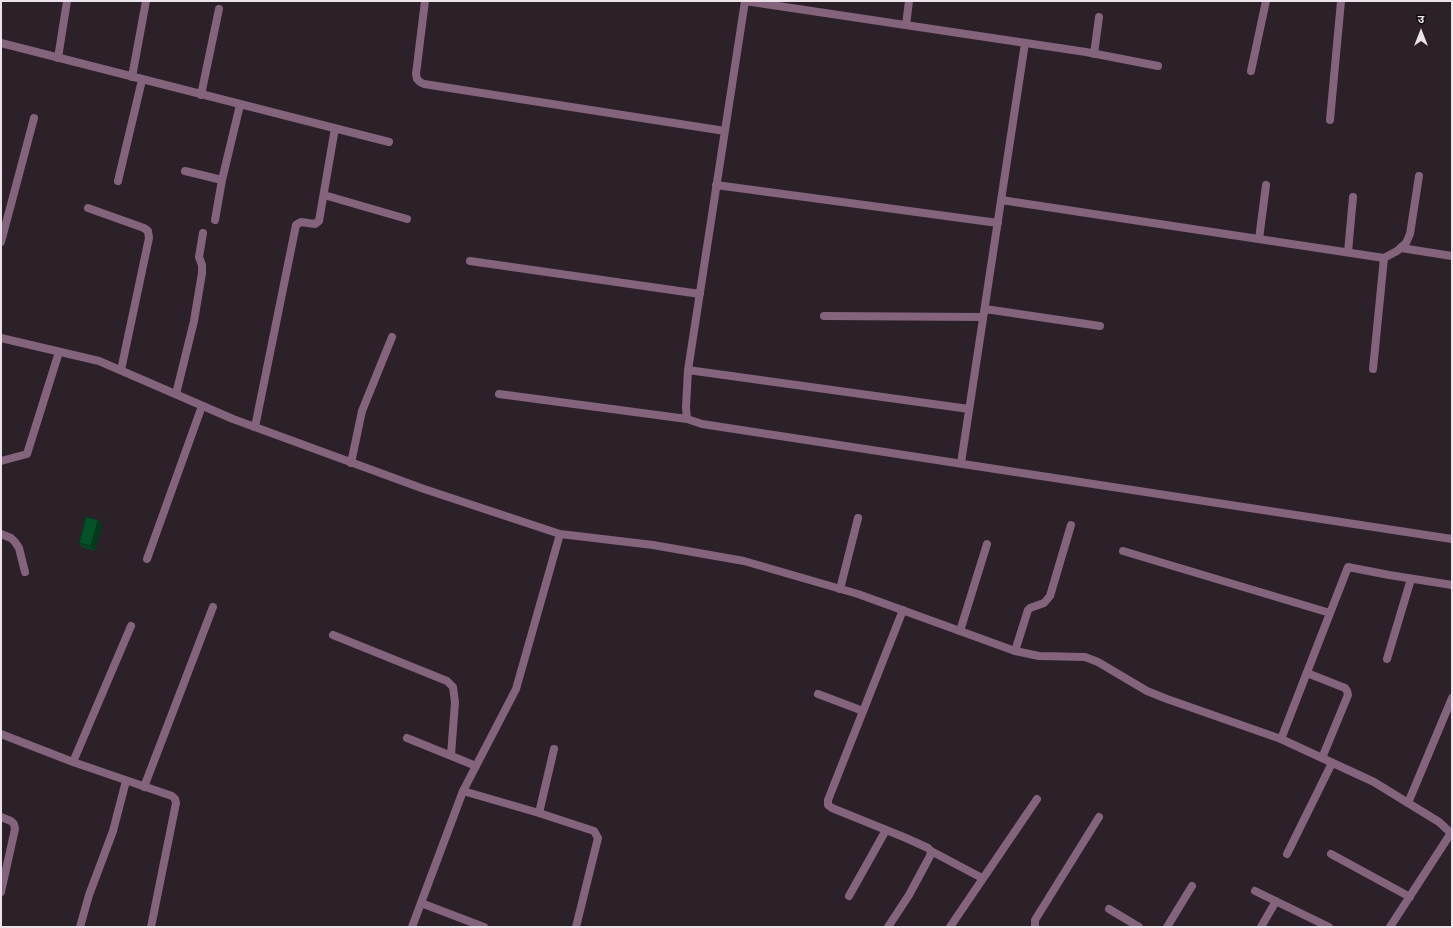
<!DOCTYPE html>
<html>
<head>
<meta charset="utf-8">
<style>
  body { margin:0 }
  #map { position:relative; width:1453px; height:928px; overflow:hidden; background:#2c2029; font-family:Karla,"Noto Sans Devanagari",sans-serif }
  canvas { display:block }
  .frame { position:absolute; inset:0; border:2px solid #ebe3e9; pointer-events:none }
  .north { position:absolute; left:1401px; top:12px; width:40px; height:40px; -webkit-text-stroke:3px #110c10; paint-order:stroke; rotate:0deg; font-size:11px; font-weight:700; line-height:16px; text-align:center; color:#ebe3e9 }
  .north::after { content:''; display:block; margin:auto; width:14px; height:18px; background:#ebe3e9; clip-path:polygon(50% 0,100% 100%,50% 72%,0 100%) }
</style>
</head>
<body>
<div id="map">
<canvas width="1453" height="928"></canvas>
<div class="frame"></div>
<div class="north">उ</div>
</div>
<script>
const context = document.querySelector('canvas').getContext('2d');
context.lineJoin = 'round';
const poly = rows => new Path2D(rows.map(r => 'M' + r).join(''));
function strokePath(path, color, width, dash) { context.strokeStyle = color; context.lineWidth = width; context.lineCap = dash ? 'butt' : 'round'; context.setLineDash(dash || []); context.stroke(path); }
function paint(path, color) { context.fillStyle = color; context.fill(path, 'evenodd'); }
strokePath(poly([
  [906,25,909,1],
  [1094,54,1099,17],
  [1259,239,1266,185],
  [1401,248,1452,256],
  [1348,252,1353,197],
  [333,635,447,681,453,687,455,702,451,755],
  [818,694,863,711],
  [407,738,476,766]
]), '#84637d', 8);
strokePath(poly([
  [425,1,416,74,417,79,420,82,424,84,725,131],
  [745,1,688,370,686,407,687,419,702,424,1452,539],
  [745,1,1086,52,1158,66],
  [1,43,389,142],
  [58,58,67,1],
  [1251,71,1266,1],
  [132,77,146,1],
  [201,95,219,9],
  [1330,120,1341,1],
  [185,171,222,180],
  [118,181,142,80],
  [716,185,998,223],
  [324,195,407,219],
  [1001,200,1384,258,1397,251,1406,243,1410,234,1419,176],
  [88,208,144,228,148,231,149,238,121,370],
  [215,220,222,180,240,105],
  [1,242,34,118],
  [470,261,700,294],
  [985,309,1100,326],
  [824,316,983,317],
  [1373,369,1384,258],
  [688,370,969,409],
  [176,394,194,321,202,273,202,265,199,257,203,233],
  [499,394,687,419],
  [255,427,296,225,301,222,315,224,319,221,335,128],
  [1,461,27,454,59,352],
  [351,463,362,411,392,337],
  [961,463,1025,43],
  [1,534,11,538,15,542,19,548,25,572],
  [1123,551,1330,613],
  [147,559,202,406],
  [840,589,858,518],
  [960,631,987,544],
  [1015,651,1028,610,1030,608,1044,603,1050,596,1071,525],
  [1387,659,1411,579],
  [1307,673,1345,688,1347,691,1348,695,1322,758],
  [1,734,73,762,172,796,175,799,176,803,151,927],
  [1281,739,1348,567,1389,575,1452,585],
  [73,762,131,626],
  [144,787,213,607],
  [463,791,539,813,594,831,598,838,576,927],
  [1408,803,1452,698],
  [539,813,554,749],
  [1,817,11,821,14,824,15,829,1,892],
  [931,851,982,878],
  [1287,854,1332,763],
  [1331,854,1410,897],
  [1255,891,1329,927],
  [849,896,886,830],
  [421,903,484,927],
  [1109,909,1139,927],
  [80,927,89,895,113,831,126,781],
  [888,927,909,895,930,856,931,851,928,848,906,838,832,808,828,805,828,800,903,610],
  [950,927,1037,799],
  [1035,927,1035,920,1099,817],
  [1167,927,1192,886],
  [1261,927,1276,901],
  [1390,927,1451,833]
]), '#84637d', 8);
strokePath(poly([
  [1,338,99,361,233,419,424,489,560,534,653,545,744,561,858,594,1015,651,1039,656,1085,657,1098,662,1147,691,1167,699,1281,739,1374,782,1439,822,1452,834],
  [412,927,463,791,516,689,560,534]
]), '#84637d', 8);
paint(poly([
  [102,526,95,551,83,548,79,543]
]), '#034722');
paint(poly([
  [98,520,102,526,95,551,91,546]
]), '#03391c');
const building = poly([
  [86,517,98,520,91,546,79,543,86,517]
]);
paint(building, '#045228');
strokePath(building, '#03391c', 1);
</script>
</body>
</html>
